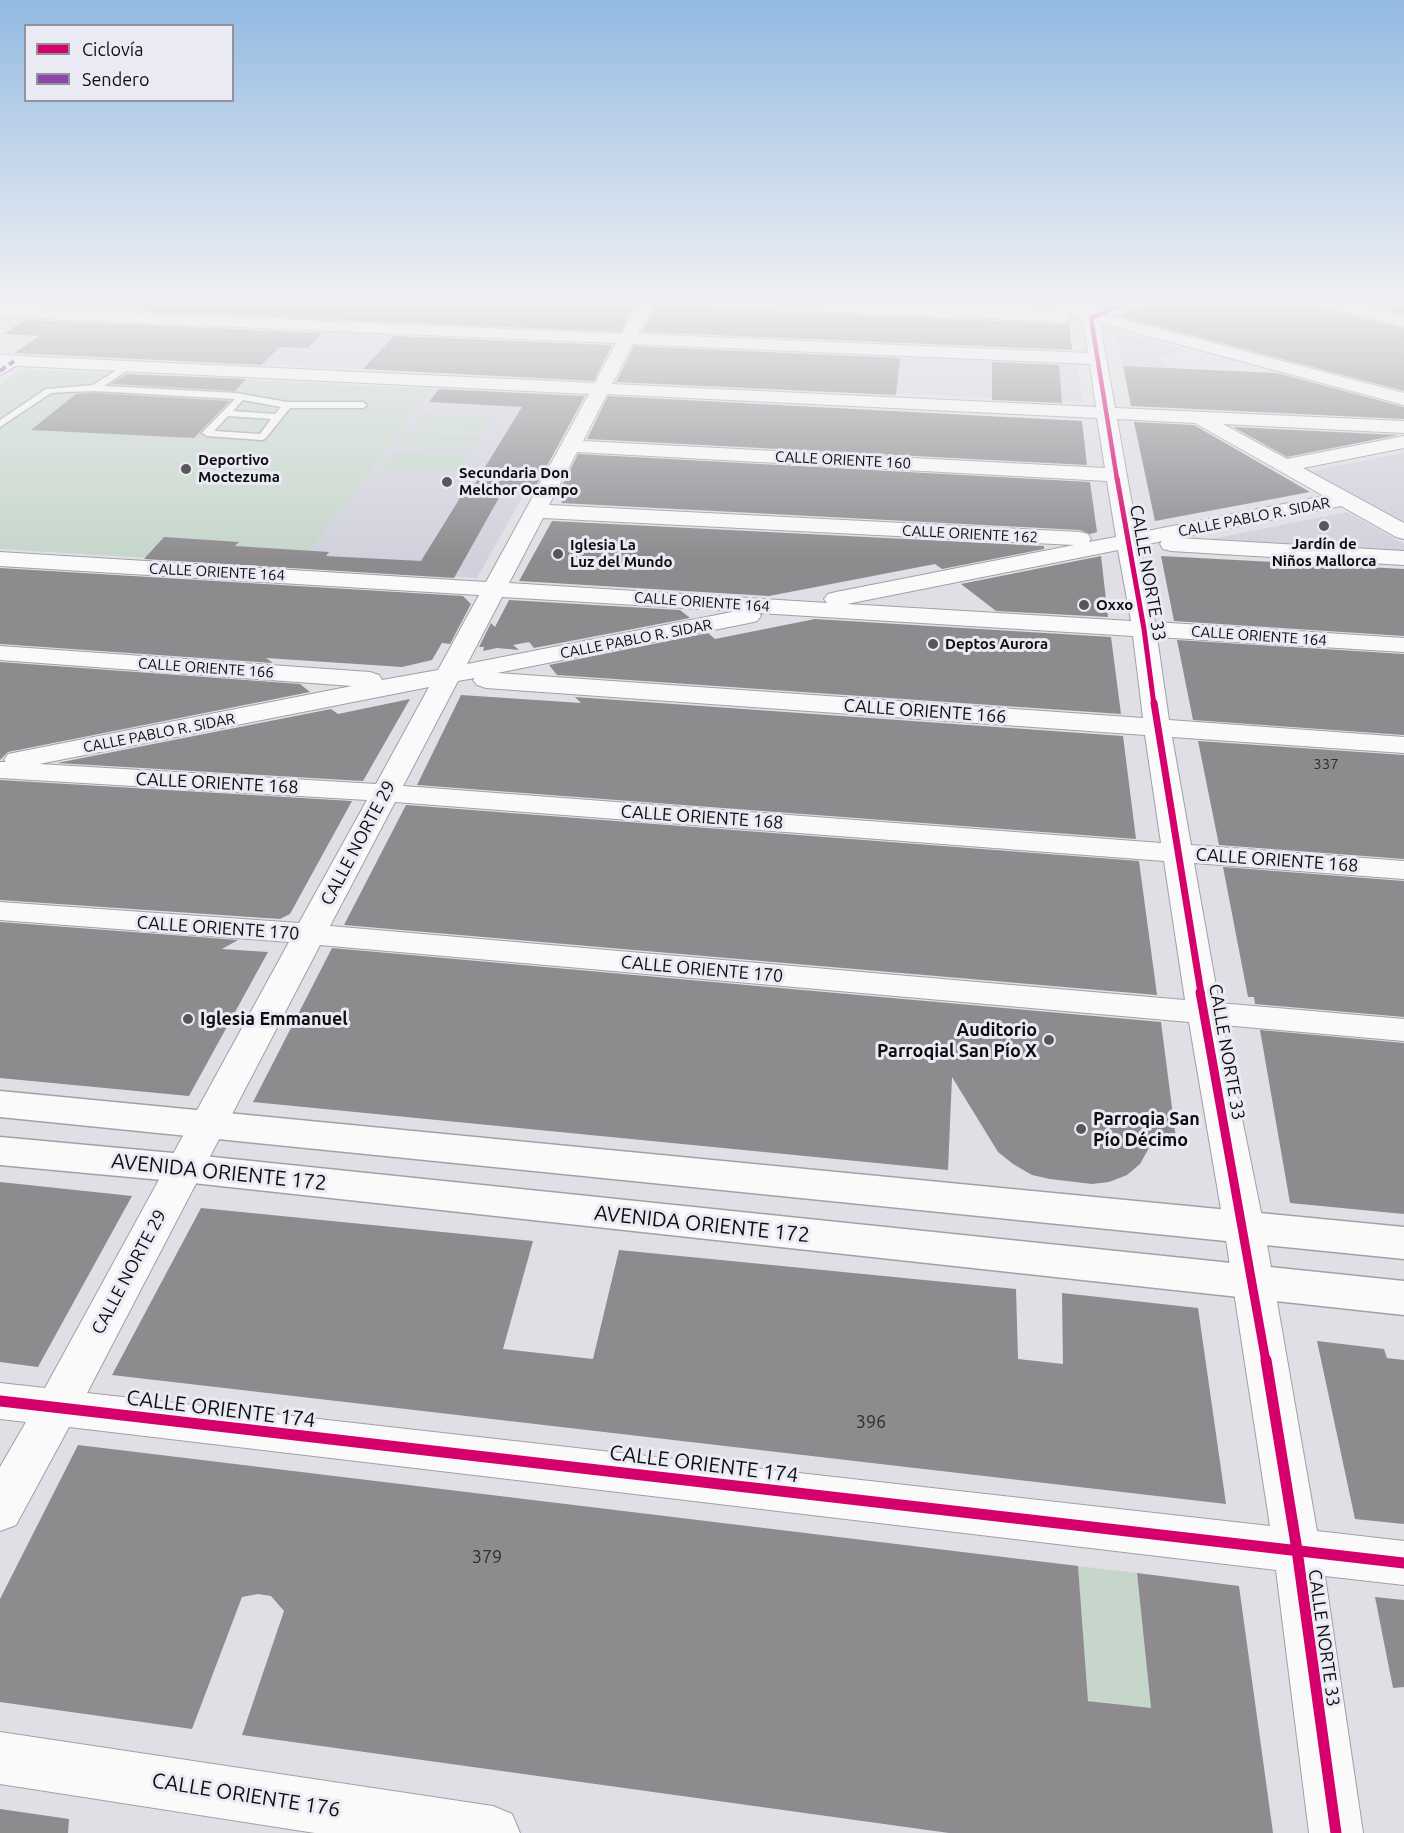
<!DOCTYPE html>
<html>
<head>
<meta charset="utf-8">
<style>
  body { margin:0 }
  #map { position:relative; width:1404px; height:1833px; overflow:hidden; background:#dfdfe5; font-family:Ubuntu,sans-serif }
  canvas { display:block }
  .legend { position:absolute; left:24px; top:24px; width:210px; height:78px; box-sizing:border-box; background:#eaeaf4; border:2px solid #929299; margin:0; padding:8px 10px; list-style:none; font-size:18px; color:#0e0e11 }
  .legend li { display:flex; align-items:center; gap:12px; height:30px }
  .legend b { width:30px; border:2px solid #929299 }
</style>
</head>
<body>
<div id="map">
<canvas width="1404" height="1833"></canvas>
<ul class="legend">
<li><b style="height:8px;background:#d6006c"></b>Ciclovía</li>
<li><b style="height:8px;background:#8e44ad"></b>Sendero</li>
</ul>
</div>
<script>
const context = document.querySelector('canvas').getContext('2d');
context.lineJoin = 'round';
function paint(path, color) { context.fillStyle = color; context.fill(path, 'evenodd'); }
const poly = rows => new Path2D(rows.map(r => 'M' + r).join(''));
function strokePath(path, color, width, dash) { context.strokeStyle = color; context.lineWidth = width; context.lineCap = dash ? 'butt' : 'round'; context.setLineDash(dash || []); context.stroke(path); }
function drawText(font, color, halo, rows, align = 'center') {
  context.font = font + ' Ubuntu,sans-serif'; context.lineWidth = 6; context.setLineDash([]); context.textBaseline = 'middle'; context.strokeStyle = halo; context.fillStyle = color; for (const [text, x, y, turn = 0] of rows) {
    context.save(); context.translate(x, y); context.rotate((+turn || 0) * Math.PI / 180); context.textAlign = isNaN(turn) ? turn : align; if (halo) context.strokeText(text, 0, 0); context.fillText(text, 0, 0); context.restore();
  }
}
paint(poly([
  [323,331,395,335,363,369,262,364,280,347,308,348],
  [1120,332,1185,350,1159,359,1170,368,1123,366,1116,333],
  [815,353,1077,365,1083,402,806,389],
  [433,389,579,396,477,578,298,567],
  [1404,453,1404,521,1311,471],
  [1347,512,1404,544,1404,551,1206,540]
]), '#d1d1dd');
paint(poly([
  [20,369,433,389,298,567,0,549,0,384],
  [423,414,492,418,483,432,412,428],
  [409,433,480,436,471,451,398,447],
  [394,452,468,456,457,472,383,468],
  [1078,1566,1137,1573,1151,1709,1088,1700]
]), '#c6d6cb');
paint(poly([
  [50,302,631,302,636,303,621,332,44,307],
  [1149,302,1313,302,1316,307,1404,328,1404,391,1117,316],
  [1357,302,1404,302,1404,314],
  [657,303,714,306,720,309,1063,324,1069,322,1072,350,642,332],
  [24,320,322,333,308,348,280,347,261,365,14,353,39,336,4,334],
  [394,336,612,345,594,381,363,369],
  [634,346,900,358,896,395,616,382],
  [992,362,1059,365,1062,403,992,400],
  [1123,366,1277,373,1404,407,1404,419,1131,406],
  [127,374,246,379,235,391,111,384],
  [439,389,585,396,535,488,505,487,454,578,144,559,164,537,239,542,235,546,329,552,326,556,421,561,468,485,474,485,522,407,429,402],
  [95,393,230,401,194,438,31,430,76,394],
  [608,396,1082,421,1087,465,587,439],
  [1134,422,1194,425,1310,492,1155,521],
  [1233,427,1398,435,1287,457],
  [578,454,1090,482,1097,532,1090,534,1080,530,561,503,568,490,560,490],
  [552,521,1044,546,1044,549,942,569,935,564,769,596,519,581],
  [1101,556,1108,617,996,611,961,584],
  [1161,556,1404,569,1404,636,1174,621],
  [0,568,463,596,471,604,450,644,442,643,432,660,402,667,266,658,273,663,0,644],
  [509,600,680,610,690,618,534,648,529,642,513,645,519,650,497,648,483,651,484,647,479,647,491,623,495,627],
  [815,619,1111,637,1121,714,557,675,549,665,708,633,715,639],
  [1177,640,1404,654,1404,735,1193,720],
  [0,662,300,684,310,692,8,752,0,760],
  [461,695,581,703,575,697,1123,736,1136,839,417,785],
  [410,699,363,781,57,763,331,709,338,714],
  [1198,741,1404,755,1404,859,1219,845],
  [0,780,352,801,290,914,280,919,0,900],
  [406,805,1139,861,1157,995,344,925],
  [1223,867,1404,881,1404,1017,1255,1004,1254,997,1248,997],
  [0,922,238,940,222,949,268,952,189,1096,0,1078],
  [332,948,1161,1022,1176,1139,1155,1137,1140,1164,1127,1175,1109,1182,1092,1184,1050,1179,1032,1175,1013,1164,998,1152,952,1077,948,1170,253,1102],
  [1260,1030,1404,1043,1404,1214,1290,1203],
  [0,1182,132,1196,38,1367,0,1362],
  [201,1208,533,1241,503,1349,593,1359,619,1250,1016,1289,1018,1359,1063,1364,1062,1293,1198,1308,1226,1504,112,1375],
  [1317,1341,1384,1349,1387,1358,1404,1360,1404,1524,1355,1519],
  [78,1445,1078,1566,1088,1701,1151,1708,1137,1573,1239,1586,1273,1833,949,1833,242,1735,284,1611,271,1596,258,1594,242,1597,192,1729,0,1702,0,1599],
  [1375,1597,1404,1600,1404,1687,1393,1688],
  [0,1809,69,1819,68,1833,0,1833]
]), '#8e8b8f');
const service = poly([
  [128,363,132,366,131,368,104,386,236,393,287,402,363,402,367,405,363,408,290,408,265,439,262,440,207,436,202,433,235,399,95,391,65,392,51,393,0,427,0,420,46,389,93,385,128,363],
  [243,400,281,407,275,414,233,411,243,400],
  [228,416,271,419,260,434,214,431,228,416]
]);
const pedestrian = poly([
  [14,357,21,361,19,364,0,375,0,365,14,357]
]);
const minor = poly([
  [639,302,655,302,638,334,1088,353,1083,319,1070,315,1069,320,1063,322,720,307,712,302,840,302,1058,312,1033,305,1031,302,1059,302,1093,311,1114,302,1137,302,1110,316,1404,393,1404,405,1100,323,1115,408,1404,421,1404,433,1223,424,1287,459,1404,436,1404,448,1303,468,1404,523,1404,539,1396,537,1341,506,1179,538,1404,551,1404,565,1171,551,1163,549,1160,544,1162,541,1140,546,1155,622,1404,638,1404,652,1157,637,1169,720,1404,737,1404,753,1172,737,1191,845,1404,861,1404,879,1194,863,1219,1003,1404,1019,1404,1041,1223,1025,1264,1227,1317,1531,1404,1541,1404,1585,1325,1576,1363,1833,1309,1833,1276,1570,69,1427,16,1525,0,1531,0,1467,26,1422,0,1419,0,1383,45,1388,289,942,0,920,0,902,299,923,367,800,0,778,0,762,6,762,4,760,8,754,352,686,0,660,0,646,370,672,379,675,382,680,438,670,479,595,0,566,0,552,486,582,589,394,0,365,0,355,595,383,616,343,0,317,0,307,622,334,639,302],
  [633,344,1090,364,1096,407,612,384,633,344],
  [607,394,1097,418,1105,468,583,441,607,394],
  [1117,419,1195,423,1324,496,1137,533,1117,419],
  [577,452,1107,481,1116,537,1089,542,1091,539,1088,534,1080,532,549,505,577,452],
  [543,518,1074,545,836,592,828,594,824,599,827,603,509,583,543,518],
  [1118,550,1131,621,847,604,1118,550],
  [502,597,737,611,467,664,502,597],
  [759,613,1133,636,1143,718,497,673,749,623,757,621,761,616,759,613],
  [475,678,473,680,477,685,486,688,1145,735,1161,843,403,786,458,681,475,678],
  [429,687,376,784,39,764,429,687],
  [395,802,1164,861,1185,1000,330,926,395,802],
  [320,945,1189,1022,1224,1227,1270,1526,87,1393,320,945],
  [1315,302,1345,302,1404,316,1404,326,1317,305,1315,302],
  [0,1732,493,1806,512,1814,520,1833,315,1833,0,1784,0,1732]
]);
const tertiary = poly([
  [0,1091,1404,1227,1404,1259,0,1117,0,1091],
  [0,1137,184,1154,1404,1281,1404,1315,184,1182,0,1165,0,1137]
]);
strokePath(service, '#a1a1a5', 3);
strokePath(pedestrian, '#a1a1a5', 3);
strokePath(minor, '#a1a1a5', 2);
strokePath(tertiary, '#a1a1a5', 3);
paint(service, '#fafafb');
paint(pedestrian, '#fafafb');
paint(minor, '#fafafb');
paint(tertiary, '#fafafb');
strokePath(poly([
  [0,371,14,361]
]), '#8e44ad', 4, [7, 4]);
strokePath(poly([
  [1117,479,1091,318,1129,302]
]), '#d6006c', 4.5);
strokePath(poly([
  [1117,478,1144,629,1154,705]
]), '#d6006c', 5);
strokePath(poly([
  [1154,703,1201,993]
]), '#d6006c', 7);
strokePath(poly([
  [1200,992,1266,1362]
]), '#d6006c', 9);
strokePath(poly([
  [1266,1360,1297,1550,1336,1833],
  [0,1401,1404,1563]
]), '#d6006c', 11);
const sky = context.createLinearGradient(0, 0, 0, 559);
sky.addColorStop(0, '#93bae2');
sky.addColorStop(0.54, '#f1f1f3');
sky.addColorStop(1, '#f1f1f300');
context.fillStyle = sky;
context.fillRect(0, 0, 1404, 559);
for (const [x, y, r, color] of [
  [186,469,6,"#57575b"],
  [447,482,6,"#57575b"],
  [1324,526,6,"#57575b"],
  [558,554,6,"#57575b"],
  [1084,605,6,"#57575b"],
  [933,644,6,"#57575b"],
  [188,1019,6,"#57575b"],
  [1049,1040,6,"#57575b"],
  [1081,1129,6,"#57575b"]
]) { const dot = new Path2D(); dot.arc(x, y, r, 0, 2 * Math.PI); context.fillStyle = color; context.fill(dot); strokePath(dot, '#eaeaf4', 2); }
drawText('bold 15px', '#0e0e11', '#eaeaf4', [
  ["Deportivo",198,460],
  ["Moctezuma",198,477],
  ["Secundaria Don",459,473],
  ["Melchor Ocampo",459,490],
  ["Jardín de",1324,544,"center"],
  ["Niños Mallorca",1324,561,"center"],
  ["Iglesia La",570,545],
  ["Luz del Mundo",570,562],
  ["Oxxo",1096,605],
  ["Deptos Aurora",945,644]
], 'left');
drawText('15px', '#0e0e11', '#eaeaf4', [
  ["CALLE ORIENTE 160",843,460,3],
  ["CALLE PABLO R. SIDAR",1254,517,-11],
  ["CALLE ORIENTE 162",970,534,3],
  ["CALLE ORIENTE 164",217,572,3],
  ["CALLE ORIENTE 164",702,602,4],
  ["CALLE ORIENTE 164",1259,636,4],
  ["CALLE PABLO R. SIDAR",636,639,-11],
  ["CALLE ORIENTE 166",206,668,4],
  ["CALLE PABLO R. SIDAR",159,733,-11]
]);
drawText('15px', '#2e2d30', null, [
  ["337",1326,764]
]);
drawText('18px', '#0e0e11', '#eaeaf4', [
  ["CALLE NORTE 33",1148,573,80],
  ["CALLE ORIENTE 166",925,711,4],
  ["CALLE ORIENTE 168",217,783,3],
  ["CALLE ORIENTE 168",702,817,4],
  ["CALLE NORTE 29",358,843,-62],
  ["CALLE ORIENTE 168",1277,860,4],
  ["CALLE ORIENTE 170",218,928,4],
  ["CALLE ORIENTE 170",702,969,5],
  ["CALLE NORTE 33",1227,1052,80],
  ["CALLE NORTE 29",129,1272,-62],
  ["CALLE NORTE 33",1324,1638,82]
]);
drawText('bold 18px', '#0e0e11', '#eaeaf4', [
  ["Iglesia Emmanuel",200,1019],
  ["Auditorio",1037,1030,"right"],
  ["Parroqial San Pío X",1037,1051,"right"],
  ["Parroqia San",1093,1119],
  ["Pío Décimo",1093,1140]
], 'left');
drawText('18px', '#2e2d30', null, [
  ["396",871,1422],
  ["379",487,1557]
]);
drawText('21px', '#0e0e11', '#eaeaf4', [
  ["AVENIDA ORIENTE 172",219,1172,6],
  ["AVENIDA ORIENTE 172",702,1224,6],
  ["CALLE ORIENTE 174",221,1409,7],
  ["CALLE ORIENTE 174",704,1464,7],
  ["CALLE ORIENTE 176",246,1795,9]
]);
</script>
</body>
</html>
